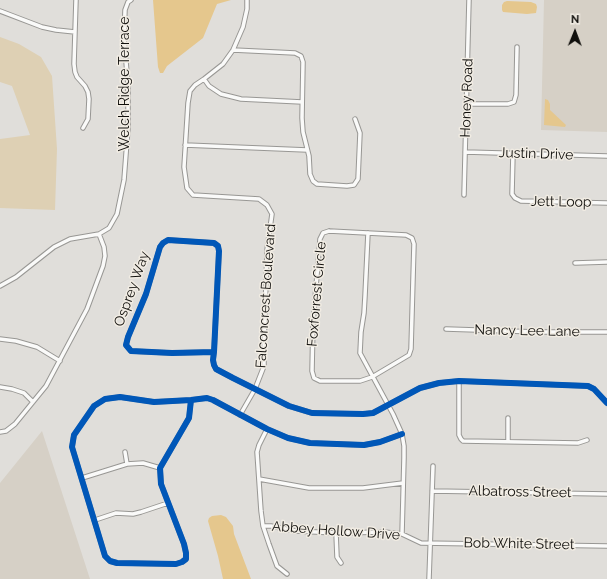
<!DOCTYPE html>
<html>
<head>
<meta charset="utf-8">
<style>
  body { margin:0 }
  #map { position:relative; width:607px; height:579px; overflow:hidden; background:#e0deda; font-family:Raleway,sans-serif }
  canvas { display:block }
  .north { position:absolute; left:555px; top:12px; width:40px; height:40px; -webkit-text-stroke:3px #f1ece3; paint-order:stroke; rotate:1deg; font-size:11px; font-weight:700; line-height:16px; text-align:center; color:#100f0c }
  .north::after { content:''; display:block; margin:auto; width:14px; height:18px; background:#100f0c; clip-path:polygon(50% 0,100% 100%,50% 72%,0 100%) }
</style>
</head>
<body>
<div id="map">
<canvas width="607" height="579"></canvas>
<div class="north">N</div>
</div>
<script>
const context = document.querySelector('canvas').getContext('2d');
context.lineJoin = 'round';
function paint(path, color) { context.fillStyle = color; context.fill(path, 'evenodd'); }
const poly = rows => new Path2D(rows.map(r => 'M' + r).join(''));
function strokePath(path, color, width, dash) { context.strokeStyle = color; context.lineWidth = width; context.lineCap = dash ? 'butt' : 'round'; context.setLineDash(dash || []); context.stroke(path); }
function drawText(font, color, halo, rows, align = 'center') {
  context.font = font + ' Raleway,sans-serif'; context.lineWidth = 3; context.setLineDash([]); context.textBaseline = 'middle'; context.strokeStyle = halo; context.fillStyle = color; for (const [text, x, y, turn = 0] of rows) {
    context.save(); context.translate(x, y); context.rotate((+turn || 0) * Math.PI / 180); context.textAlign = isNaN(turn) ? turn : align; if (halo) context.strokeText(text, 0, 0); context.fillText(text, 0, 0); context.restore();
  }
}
paint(poly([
  [544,0,607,0,607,132,541,130],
  [42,431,90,579,0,579,0,483]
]), '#d6d0c6');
paint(poly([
  [0,37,19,44,41,57,52,76,57,149,55,210,0,208,0,139,30,135,12,86,0,82]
]), '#ded0b4');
paint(poly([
  [153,0,231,0,217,4,203,38,167,66,163,73,160,73,158,67],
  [507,1,531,2,536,4,537,7,536,13,527,14,503,12,502,10,502,5,504,2],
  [545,99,548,100,550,104,550,110,566,125,565,127,544,125],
  [221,515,226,517,233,526,234,534,251,579,223,579,218,556,208,521,209,518,212,516]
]), '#e5c78d');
const minor = poly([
  [76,0,74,64,75,72,77,77,85,86,88,92,89,99,88,119,83,128],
  [0,11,42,27,56,30,75,32],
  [233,50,295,53,301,56,303,62,302,118,303,132,309,156,310,174,313,181,317,184,347,186,354,185,358,179,360,133,355,119],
  [204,79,209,86,221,94,241,99,302,102],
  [467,104,508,104,514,102,516,95,517,47],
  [185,145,307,150],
  [465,152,607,156],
  [513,153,512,194,515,198,521,201,607,203],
  [464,195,469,0],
  [329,231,406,235,412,238,414,244,411,349,409,355,372,377,360,381,320,381,314,378,312,371,313,323,320,239,323,233,329,231],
  [368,233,365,296,364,313,361,332,360,353,393,414,402,434,404,446,404,458,402,534],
  [99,234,109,228,117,214,124,180,128,128,128,85,124,38,125,10,128,2,131,0],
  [575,263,607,262],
  [0,286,16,277,54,247,70,239,99,234,104,247,105,256,103,266,87,309,46,386,15,424,6,431,0,432],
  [446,329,538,332,607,332],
  [0,339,16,341,37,347,60,361],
  [214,352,172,353,131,351,126,345,128,337,146,294,160,247,163,243,168,240,214,243,218,246,219,251,214,352,213,360,214,365,216,369,233,378,289,406,312,413,363,414,373,413,420,388,439,383,459,381,588,386,594,389,607,403],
  [459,381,459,435,461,439,463,441,578,443,587,440],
  [0,387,12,389,24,393,33,402],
  [191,400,189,418,160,468,161,484,184,544,186,553,186,559,182,562,176,564,117,563,110,561,105,556,72,447,74,435,94,406,105,399,120,397,154,402,191,400,207,398,213,400,267,429,288,438,310,443,364,445,380,442,402,434],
  [240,415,255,389,264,366,264,346,267,250,272,214,267,205,259,199,193,195,187,188,184,167,188,103,190,91,195,85,204,79,223,64,233,50,243,27,247,9,247,0],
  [267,429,259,445,257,452,261,511,263,526,269,544,277,566,287,574],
  [508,442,508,418],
  [125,452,127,464],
  [82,478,127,464,143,463,160,468],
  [259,479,309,488,363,488,403,483],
  [432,491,607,494],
  [95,520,116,513,133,514,141,512,168,503],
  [263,526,271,526,296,531,336,533,384,532,402,534,421,543,607,546],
  [336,533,337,557,341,563],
  [429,579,433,466]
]);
strokePath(minor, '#989794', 5.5);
strokePath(minor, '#fafaf9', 3.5);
strokePath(poly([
  [214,352,172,353,131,351,126,345,128,337,146,294,160,247,163,243,168,240,214,243,218,246,219,251,214,352,213,360,214,365,216,369,233,378,289,406,312,413,363,414,373,413,420,388,439,383,459,381,588,386,594,389,607,403],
  [191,400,189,418,160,468,161,484,184,544,186,553,186,559,182,562,176,564,117,563,110,561,105,556,72,447,74,435,94,406,105,399,120,397,154,402,191,400,207,398,213,400,267,429,288,438,310,443,364,445,380,442,402,434]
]), '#0057b8', 6);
drawText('14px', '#100f0c', '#f1ece3', [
  ["Welch Ridge Terrace",125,84,-90],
  ["Honey Road",467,98,-88],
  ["Justin Drive",536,154,2],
  ["Jett Loop",561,202,1],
  ["Osprey Way",132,289,-70],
  ["Foxforrest Circle",317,294,-85],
  ["Falconcrest Boulevard",266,296,-86],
  ["Nancy Lee Lane",527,331,1],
  ["Albatross Street",520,492,1],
  ["Abbey Hollow Drive",336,531,4],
  ["Bob White Street",519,544,1]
]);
</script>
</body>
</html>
